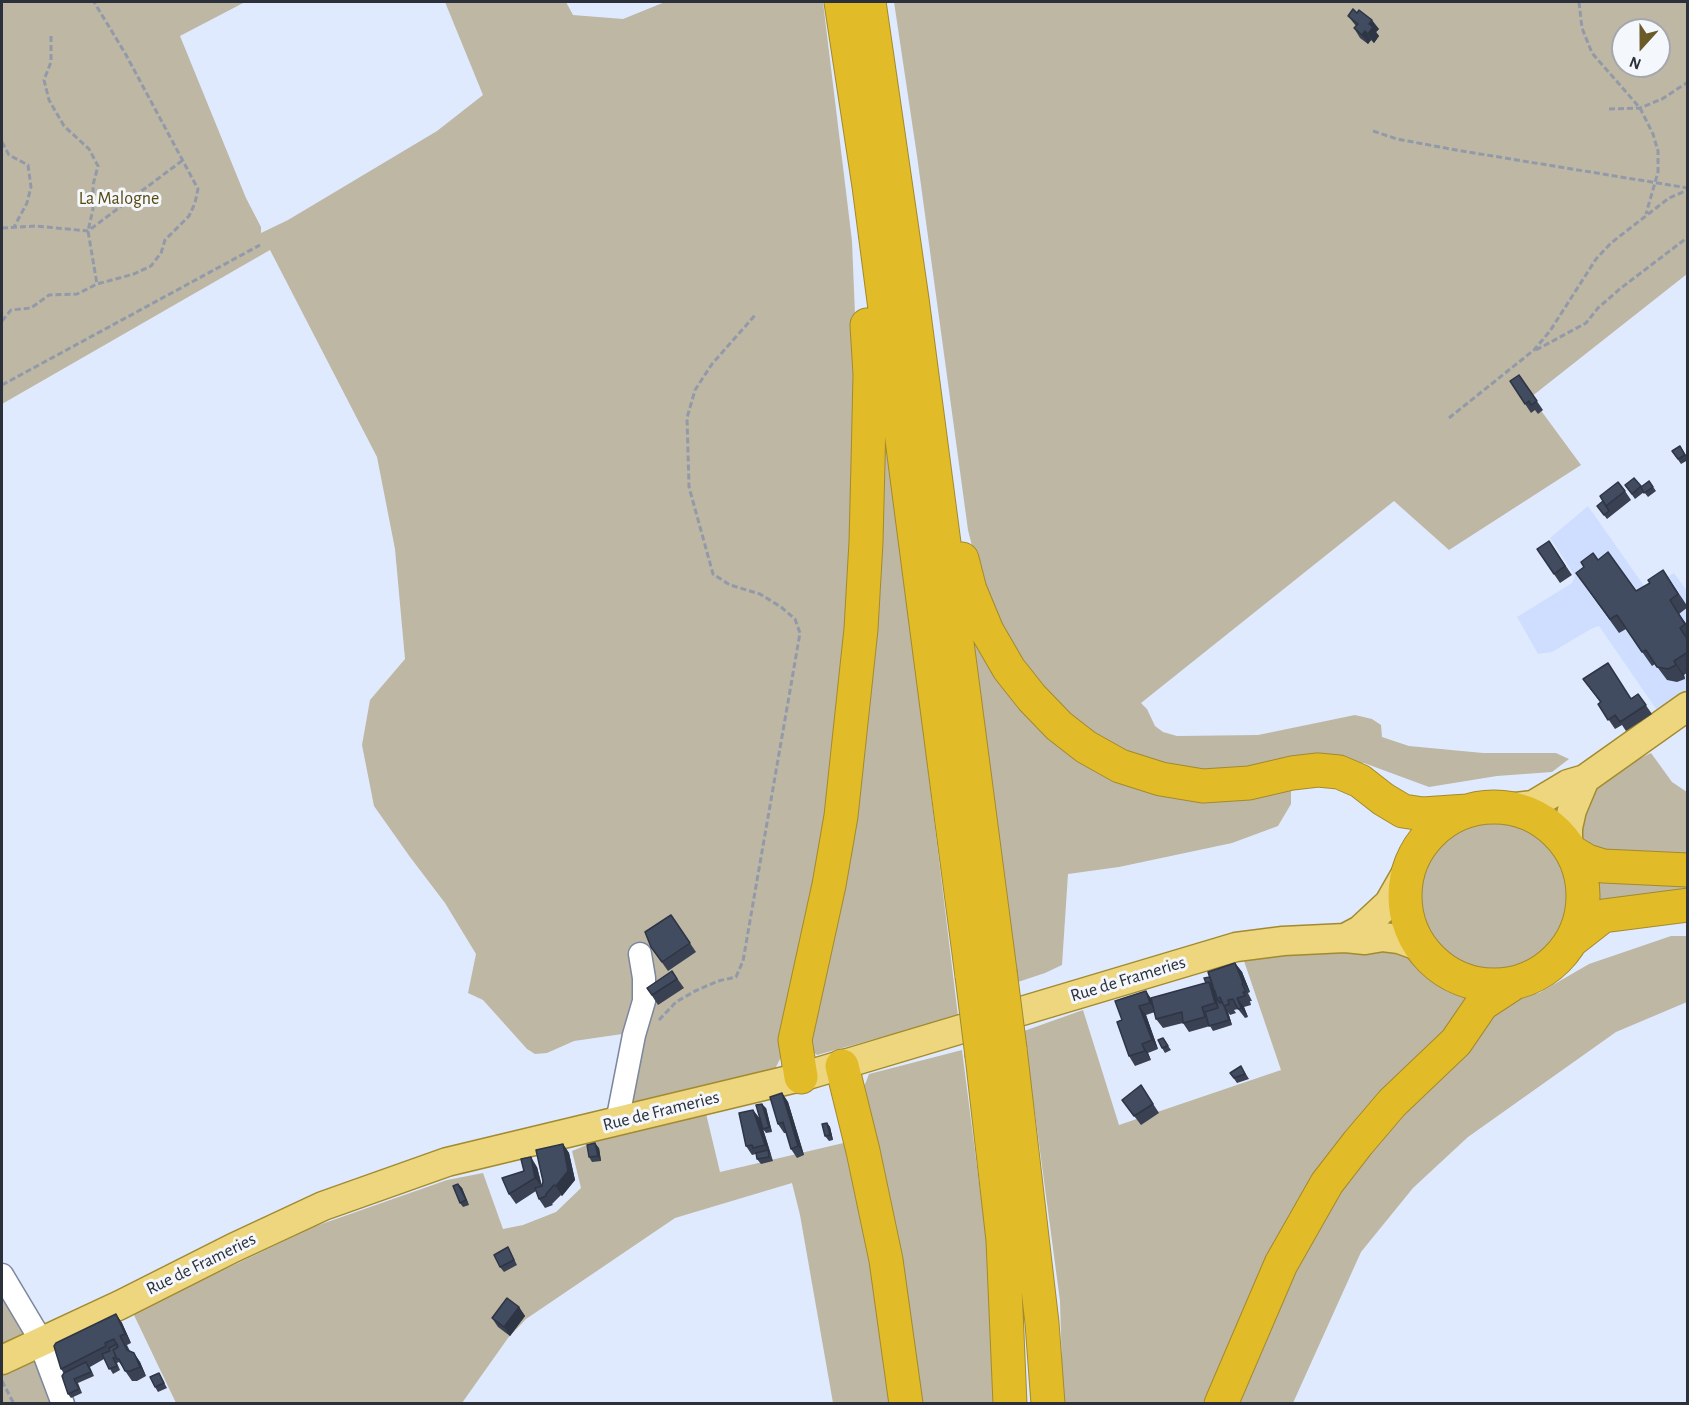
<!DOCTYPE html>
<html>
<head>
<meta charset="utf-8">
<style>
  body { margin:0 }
  #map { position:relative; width:1689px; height:1405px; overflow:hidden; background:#e0eafe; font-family:"Alegreya Sans",sans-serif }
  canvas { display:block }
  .frame { position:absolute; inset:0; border:3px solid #2b303a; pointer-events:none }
  .north { position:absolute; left:1611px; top:18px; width:60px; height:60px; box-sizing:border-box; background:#f4f7fc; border:2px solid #a4a7ae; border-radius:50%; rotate:201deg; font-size:16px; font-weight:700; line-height:24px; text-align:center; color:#2b303a }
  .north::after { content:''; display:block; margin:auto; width:21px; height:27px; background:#6a5b28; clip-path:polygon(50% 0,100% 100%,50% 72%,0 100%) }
</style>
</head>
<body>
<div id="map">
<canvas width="1689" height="1405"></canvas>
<div class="frame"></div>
<div class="north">N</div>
</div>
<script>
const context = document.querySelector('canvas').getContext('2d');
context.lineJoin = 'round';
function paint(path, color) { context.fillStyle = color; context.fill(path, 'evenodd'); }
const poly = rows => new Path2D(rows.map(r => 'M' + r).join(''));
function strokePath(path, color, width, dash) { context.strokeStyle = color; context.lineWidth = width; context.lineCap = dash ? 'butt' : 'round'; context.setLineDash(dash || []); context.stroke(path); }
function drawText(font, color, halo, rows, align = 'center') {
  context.font = font + ' "Alegreya Sans",sans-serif'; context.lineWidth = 6; context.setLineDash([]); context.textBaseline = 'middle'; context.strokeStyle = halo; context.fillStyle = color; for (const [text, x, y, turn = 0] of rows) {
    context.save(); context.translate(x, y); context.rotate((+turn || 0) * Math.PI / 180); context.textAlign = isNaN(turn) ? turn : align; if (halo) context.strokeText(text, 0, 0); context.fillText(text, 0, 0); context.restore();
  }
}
paint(poly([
  [1588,506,1647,590,1674,573,1687,591,1687,706,1665,722,1599,626,1591,629,1552,652,1538,654,1517,617,1572,583,1575,576,1550,538]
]), '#cfdeff');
paint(poly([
  [2,2,245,2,180,36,246,198,261,227,261,233,288,220,437,131,483,95,445,2,566,2,573,15,623,19,665,2,823,2,852,241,860,439,837,768,783,1053,775,1069,627,1109,636,1032,574,1041,547,1053,535,1054,527,1049,483,1000,468,993,476,954,445,903,410,857,374,806,362,745,370,700,405,659,395,549,377,457,270,250,2,404],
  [894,2,1687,2,1687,274,1531,397,1581,465,1449,550,1394,501,1141,703,1147,709,1155,726,1163,732,1177,736,1258,735,1355,715,1372,719,1381,725,1382,737,1409,746,1483,753,1556,753,1569,759,1552,772,1497,776,1429,787,1364,763,1303,761,1229,774,1149,763,1096,740,1034,683,982,586,968,530,917,156],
  [1623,30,1659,30,1659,66,1623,66],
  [879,368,958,1016,817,1055,807,1046],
  [964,620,1097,760,1291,786,1291,804,1278,826,1232,843,1119,867,1068,874,1062,965,1045,973,1018,982],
  [1651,753,1672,782,1687,792,1687,860,1605,856,1581,840,1585,793,1604,776],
  '1416 896a76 76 0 1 1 152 0a76 76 0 1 1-152 0Z',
  [1595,875,1687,880,1687,894,1595,912,1598,894],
  [1671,936,1687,936,1687,1002,1616,1032,1468,1137,1413,1188,1361,1252,1293,1403,1234,1404,1304,1244,1364,1156,1486,1016,1519,996,1539,993,1589,964],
  [1369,947,1418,957,1439,976,1453,984,1479,992,1404,1076,1211,1403,1063,1403,1060,1301,1024,1031,1083,1010,1119,1125,1281,1070,1244,961,1250,961,1251,958],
  [962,1050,987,1245,995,1403,913,1403,860,1097,869,1074],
  [703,1101,720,1172,852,1141,892,1403,833,1403,800,1215,792,1183,675,1218,526,1319,508,1338,462,1403,176,1403,133,1313,316,1226,447,1180,483,1173,503,1229,523,1225,556,1212,581,1188,572,1151,623,1130],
  [2,1281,37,1346,63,1403,2,1403]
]), '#beb7a3');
const minor = poly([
  [617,1122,634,1035,644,1001,644,978,640,954],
  [2,1275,36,1332,63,1404]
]);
const major = poly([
  [1508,808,1533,805,1568,784,1585,779,1688,706],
  [1568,845,1568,828,1572,810,1585,779],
  [1345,938,1360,930,1389,903,1409,868],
  [2,1360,120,1305,233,1248,323,1206,447,1162,801,1077,1236,947,1283,941,1345,938,1365,940,1383,937,1399,939,1421,947]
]);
const highway = poly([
  [841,2,869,186,972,976],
  [869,2,912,299,1000,971],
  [962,559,970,590,987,631,1009,669,1032,698,1059,726,1086,747,1120,766,1161,779,1203,786,1249,783,1292,773,1318,770,1339,772,1360,781,1383,799,1403,811,1423,814,1467,811],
  '1405 896a89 89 0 1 1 178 0a89 89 0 1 1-178 0Z',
  [1572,852,1587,861,1603,866,1688,870],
  [1571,941,1603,916,1688,905],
  [1010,1049,1042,1323,1048,1404],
  [982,1056,1003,1240,1010,1404],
  [842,1066,863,1151,886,1260,906,1404],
  [801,1077,795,1040,829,885,841,816,861,629,866,542,868,463,870,374,867,325],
  [1221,1404,1281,1264,1327,1183,1358,1143,1392,1103,1456,1042,1482,1004,1514,983]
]);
strokePath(minor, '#7c879e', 25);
strokePath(major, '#a28a2e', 31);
strokePath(highway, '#a28a2e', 35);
strokePath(poly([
  [1579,2,1582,28,1592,53,1640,108,1653,134,1658,151,1658,172,1646,214],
  [51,36,51,62,44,80,49,100,64,126,89,149,98,166,93,185,93,209,88,231,97,284],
  [1609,109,1640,108,1662,99,1688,82],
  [1373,131,1397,139,1456,150,1688,188],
  [2,142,9,155,28,165,31,187,27,203,14,227],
  [2,228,36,226,88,231,183,160],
  [2,321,11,310,31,308,49,295,77,294,97,284,134,274,151,266,161,253,165,240,189,216,195,203,198,189,125,53,94,2],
  [1536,350,1586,323,1598,308,1621,288,1688,237],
  [2,385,260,245],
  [1449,418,1534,350,1550,331,1596,259,1611,243,1669,198,1688,190],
  [659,1020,676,1002,695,991,718,981,736,977,743,961,800,633,795,619,781,607,760,594,730,585,713,574,689,487,687,418,695,390,712,364,756,314],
  [2,1381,14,1404]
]), '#929aaa', 3, [6, 3]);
strokePath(minor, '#fff', 22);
strokePath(major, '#eed67e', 28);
strokePath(highway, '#e2bb28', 33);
const highwayBridge = poly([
  [1000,971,1010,1049],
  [972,976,982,1056]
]);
strokePath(highwayBridge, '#a28a2e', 35, []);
strokePath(highwayBridge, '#e2bb28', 33);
paint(poly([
  [1348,16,1379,29,1376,32,1379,36,1374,43,1371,40,1368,44,1360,38,1354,28,1356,26],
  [1519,375,1543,410,1538,414,1535,410,1531,413,1510,381],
  [1680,446,1688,458,1688,460,1681,464,1672,451],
  [1649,481,1656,491,1648,497,1644,492,1635,499,1625,485,1641,487],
  [1625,491,1631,500,1607,519,1597,506],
  [1549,541,1572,575,1560,583,1537,549],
  [1598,560,1636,591,1650,583,1663,570,1688,607,1679,614,1688,626,1688,672,1684,675,1685,679,1677,682,1667,680,1655,664,1652,666,1626,629,1619,633,1576,573],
  [1583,679,1631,698,1638,694,1652,714,1626,731,1622,725,1615,729,1598,704,1600,702],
  [671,915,696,952,668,971,651,947],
  [1235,963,1242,972,1250,992,1248,993,1252,1001,1250,1001,1251,1005,1244,1007,1248,1017,1245,1018,1238,1009,1234,1010,1236,1013,1230,1015,1228,1012,1232,1025,1213,1031,1210,1026,1189,1032,1183,1023,1163,1028,1156,1019,1155,1012,1146,1015,1158,1049,1148,1053,1151,1060,1135,1066,1129,1056,1122,1020,1146,991,1151,999,1206,983,1210,977],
  [672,971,684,988,658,1005,647,988],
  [1166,1043,1171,1050,1165,1053,1162,1048],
  [1241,1066,1249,1079,1237,1083,1230,1073],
  [1141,1085,1159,1113,1141,1125,1122,1100],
  [782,1093,788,1102,804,1155,797,1158,791,1149,786,1133,784,1133,778,1124],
  [766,1108,772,1132,766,1133,763,1129,773,1161,761,1164,757,1159,756,1154,752,1155,746,1146,753,1110,760,1119],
  [827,1123,830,1127,833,1140,829,1141,825,1136],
  [563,1144,569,1153,575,1180,562,1196,561,1195,552,1204,553,1205,545,1208,539,1199,536,1191,516,1204,509,1194,537,1167,542,1186],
  [599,1148,601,1161,592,1162,589,1157],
  [458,1184,462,1188,469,1205,463,1207,460,1203],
  [508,1247,517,1265,504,1272,500,1267],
  [519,1307,525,1316,510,1336,498,1327,492,1318],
  [116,1314,122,1323,131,1343,127,1345,130,1351,134,1353,140,1362,146,1376,137,1381,132,1381,119,1362,117,1363,120,1370,113,1374,104,1359,90,1367,94,1376,78,1383,82,1393,71,1398,68,1394,64,1373,61,1369],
  [159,1373,167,1388,158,1392,155,1387]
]), '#394153');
paint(poly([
  [1372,20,1379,29,1376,32,1379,36,1374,43,1368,34,1369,24],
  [1365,31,1371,40,1368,44,1362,35],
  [1674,661,1684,675,1685,679,1676,665],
  [1235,963,1242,972,1250,992,1243,983],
  [1209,982,1215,992,1222,1012,1215,1003],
  [1146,991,1152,1000,1156,1012,1150,1003],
  [1237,998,1244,1007,1248,1017,1241,1008],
  [1139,1006,1146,1015,1158,1049,1152,1040],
  [1225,1008,1228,1012,1232,1025,1229,1020],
  [1142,1044,1148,1053,1151,1060,1145,1051],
  [782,1093,788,1102,804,1155,798,1146],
  [762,1104,766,1108,772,1132,769,1127],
  [753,1110,760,1119,771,1155,765,1145],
  [827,1123,830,1127,833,1140,830,1135],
  [595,1143,599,1148,601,1161,598,1156],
  [563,1144,569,1153,575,1180,562,1196,556,1186],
  [531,1157,537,1167,542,1187,535,1178],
  [458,1184,462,1188,469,1205,466,1200],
  [519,1307,525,1316,510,1336,504,1327],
  [116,1314,122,1323,131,1343,125,1334],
  [134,1353,140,1362,146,1376,140,1367]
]), '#2e3544');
const building = poly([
  [1353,9,1357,13,1359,10,1372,20,1369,24,1373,27,1368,34,1365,31,1362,35,1354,28,1358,24,1348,16,1353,9],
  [1519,375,1537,401,1531,405,1529,401,1525,404,1510,381,1519,375],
  [1680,446,1685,455,1678,459,1672,451,1680,446],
  [1634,478,1641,486,1632,494,1625,485,1634,478],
  [1649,481,1653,487,1644,493,1641,487,1649,481],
  [1618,482,1625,491,1606,506,1600,496,1618,482],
  [1603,501,1609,511,1604,515,1597,506,1603,501],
  [1549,541,1565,566,1554,574,1537,549,1549,541],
  [1608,552,1636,591,1650,583,1648,580,1663,570,1678,594,1670,600,1685,624,1680,628,1688,640,1688,652,1674,661,1676,665,1668,669,1657,667,1646,650,1642,652,1617,615,1610,619,1576,573,1584,567,1581,562,1593,553,1598,560,1608,552],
  [1608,663,1631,699,1638,694,1646,705,1620,722,1615,715,1608,720,1598,704,1601,702,1583,679,1608,663],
  [671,915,690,943,662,962,651,947,645,932,671,915],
  [1235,963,1243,983,1242,984,1246,992,1243,992,1245,996,1237,998,1241,1008,1238,1009,1233,999,1228,1000,1229,1004,1224,1006,1220,997,1217,999,1208,972,1235,963],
  [672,971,677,979,652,995,647,988,672,971],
  [1210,977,1213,986,1212,986,1209,982,1206,983,1204,978,1210,977],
  [1209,982,1215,1003,1202,1007,1205,1017,1183,1023,1182,1012,1156,1019,1151,998,1209,982],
  [1146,991,1150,1003,1139,1006,1152,1040,1142,1044,1145,1051,1129,1056,1117,1022,1122,1020,1115,1001,1146,991],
  [1214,991,1215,991,1217,999,1220,1003,1222,1002,1225,1008,1229,1020,1209,1026,1205,1012,1218,1008,1214,991],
  [1163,1038,1168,1046,1162,1048,1158,1040,1163,1038],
  [1241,1066,1245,1074,1234,1078,1230,1073,1241,1066],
  [1141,1085,1153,1104,1134,1116,1122,1100,1141,1085],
  [782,1093,798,1146,791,1149,783,1122,778,1124,770,1097,782,1093],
  [762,1104,769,1127,763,1129,756,1105,762,1104],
  [753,1110,765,1145,753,1148,752,1145,746,1146,739,1113,753,1110],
  [827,1123,830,1135,825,1136,822,1124,827,1123],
  [595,1143,598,1156,589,1157,587,1145,595,1143],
  [563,1144,568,1171,556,1186,554,1185,546,1194,546,1196,539,1199,535,1188,542,1186,543,1181,536,1150,563,1144],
  [768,1150,769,1157,757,1159,756,1153,768,1150],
  [531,1157,535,1178,509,1194,502,1178,524,1171,521,1159,531,1157],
  [458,1184,466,1200,460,1203,453,1186,458,1184],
  [508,1247,514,1260,500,1267,494,1255,508,1247],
  [507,1298,519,1307,504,1327,492,1318,507,1298],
  [116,1314,125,1334,120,1336,127,1350,134,1353,140,1367,130,1371,125,1371,119,1359,117,1359,113,1350,118,1347,114,1339,105,1343,106,1346,61,1369,54,1346,56,1343,116,1314],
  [117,1344,118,1347,113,1350,116,1357,113,1358,117,1366,109,1369,102,1354,110,1351,109,1348,117,1344],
  [86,1362,91,1372,74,1379,79,1389,68,1394,62,1376,64,1373,86,1362],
  [159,1373,164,1383,155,1387,150,1377,159,1373]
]);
paint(building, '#424c61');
strokePath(building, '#2e3544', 1.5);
drawText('18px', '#584811', '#f4f7fc', [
  ["La Malogne",119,199]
]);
drawText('18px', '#2b303a', '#f4f7fc', [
  ["Rue de Frameries",1128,979,-17],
  ["Rue de Frameries",661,1111,-14],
  ["Rue de Frameries",201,1264,-26]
]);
</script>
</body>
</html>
